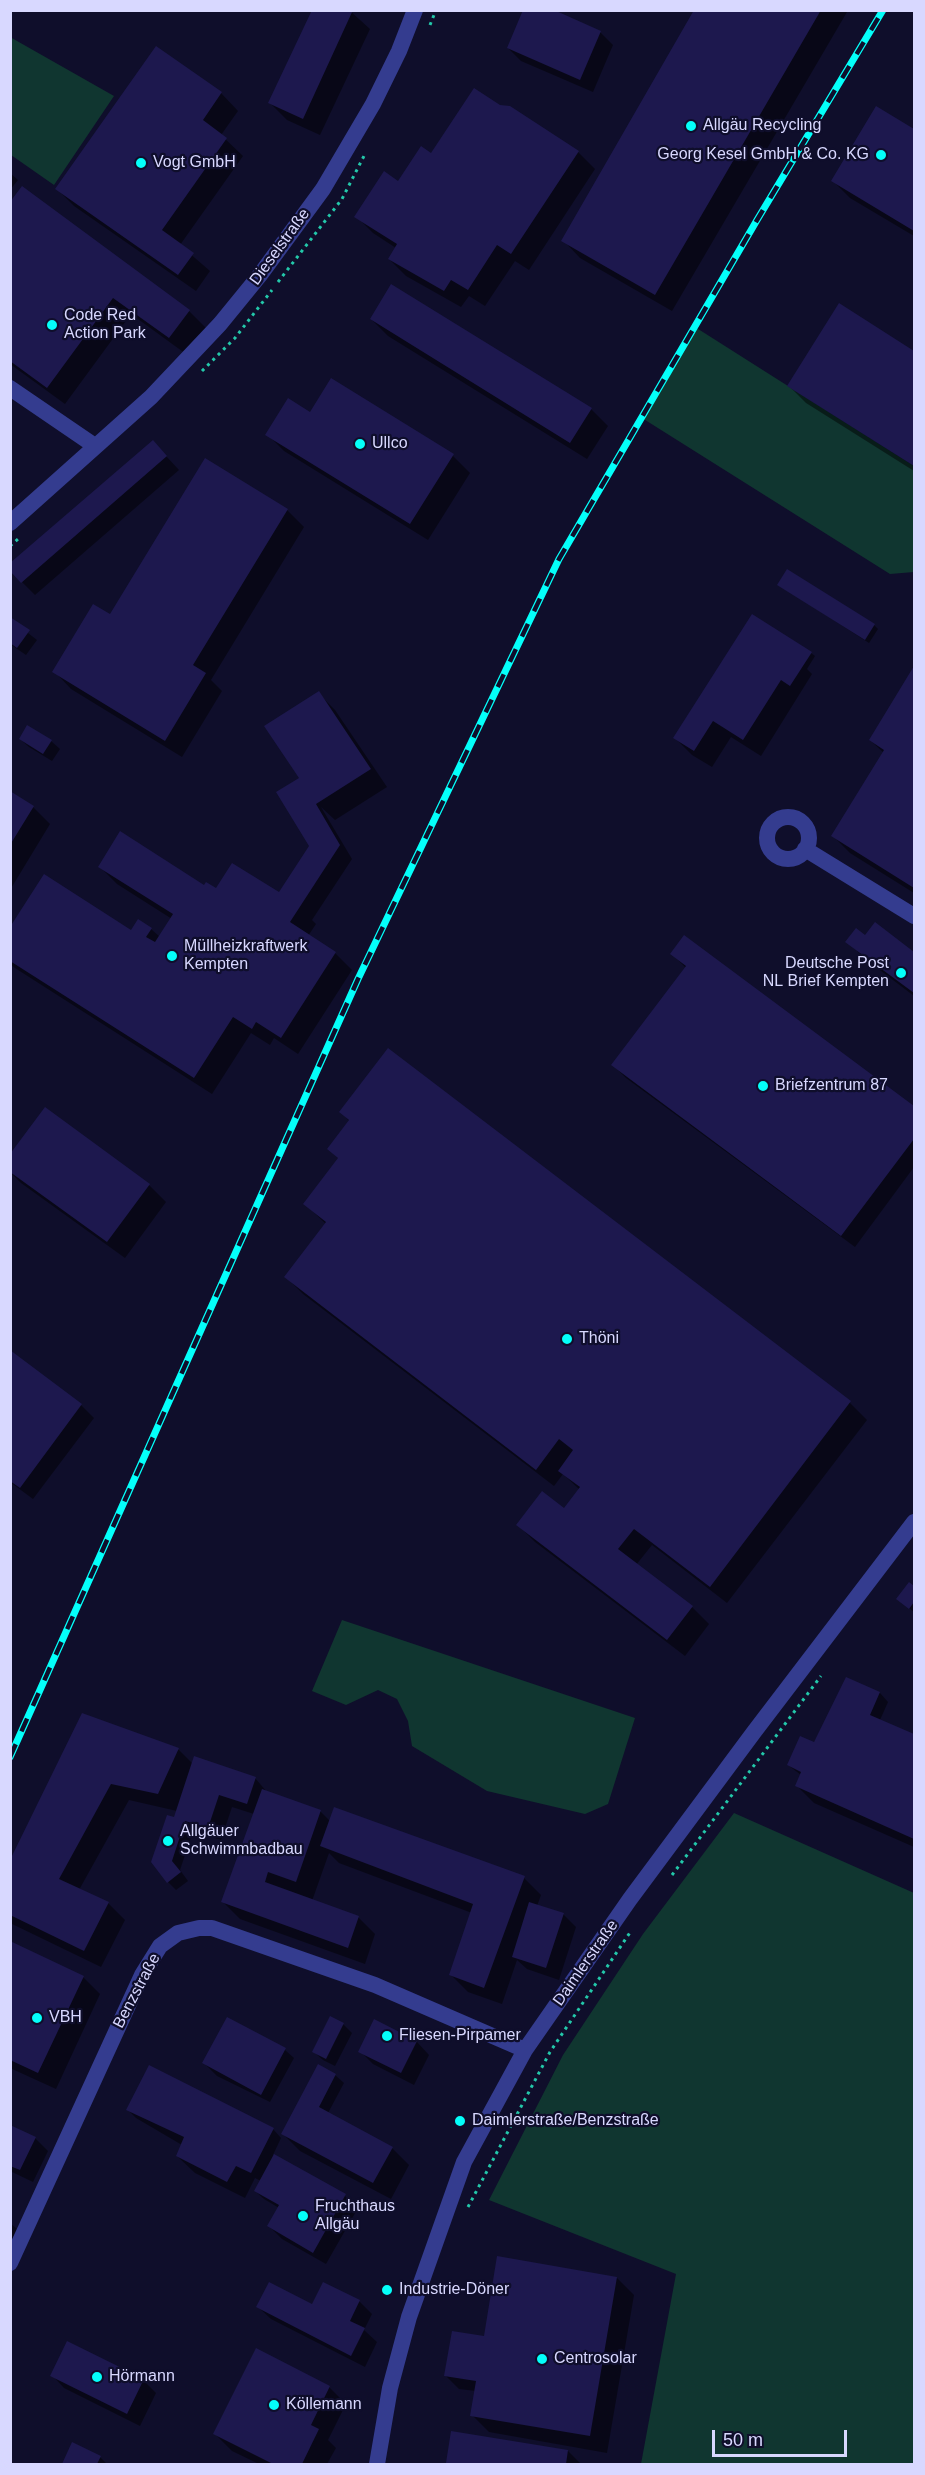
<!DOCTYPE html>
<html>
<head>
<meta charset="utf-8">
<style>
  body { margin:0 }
  #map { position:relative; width:925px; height:2475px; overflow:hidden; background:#0f0e2b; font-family:Arial,sans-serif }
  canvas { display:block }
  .frame { position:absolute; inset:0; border:12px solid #d8d8ff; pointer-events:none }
  .scale { position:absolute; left:712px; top:2430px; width:135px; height:27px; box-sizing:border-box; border:3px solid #d8d8ff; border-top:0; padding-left:8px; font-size:18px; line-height:21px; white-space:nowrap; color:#d8d8ff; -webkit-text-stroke:4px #0f0e2b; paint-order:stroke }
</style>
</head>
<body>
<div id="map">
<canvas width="925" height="2475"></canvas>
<div class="frame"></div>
<div class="scale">50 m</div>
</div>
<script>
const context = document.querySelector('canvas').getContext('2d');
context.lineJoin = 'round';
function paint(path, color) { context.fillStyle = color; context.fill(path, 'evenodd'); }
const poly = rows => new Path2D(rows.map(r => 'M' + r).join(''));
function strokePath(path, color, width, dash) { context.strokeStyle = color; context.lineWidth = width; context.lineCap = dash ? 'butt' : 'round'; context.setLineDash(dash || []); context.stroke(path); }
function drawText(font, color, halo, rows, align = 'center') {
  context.font = font + ' Arial,sans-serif'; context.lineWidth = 4.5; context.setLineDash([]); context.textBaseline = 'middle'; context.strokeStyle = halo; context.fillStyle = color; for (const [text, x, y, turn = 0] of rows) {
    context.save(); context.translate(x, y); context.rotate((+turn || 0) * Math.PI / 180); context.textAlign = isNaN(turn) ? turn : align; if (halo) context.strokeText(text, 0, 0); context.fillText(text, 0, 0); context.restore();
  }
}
paint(poly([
  [10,37,114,96,54,185,11,155],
  [695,327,914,466,914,572,890,574,642,418],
  [342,1620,635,1718,608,1804,585,1814,487,1791,412,1746,408,1721,397,1699,378,1690,346,1705,312,1691],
  [734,1813,914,1893,914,2464,641,2464,676,2274,489,2200,563,2055,643,1934]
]), '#103630');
paint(poly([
  [349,10,370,29,320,135,287,120,270,103],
  [696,10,847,12,672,311,580,258,563,240],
  [600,32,613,45,593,92,521,61,508,48],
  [156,48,221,93,238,111,221,135,243,156,180,245,210,271,196,291,74,206,57,189],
  [876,108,914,130,914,236,850,198,833,181],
  [578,152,595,169,529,270,515,261,485,306,469,296,461,307,406,276,389,259,396,248,373,233,356,216,432,155],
  [10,173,18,180,10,190],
  [10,204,189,311,206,328,186,354,131,314,65,404,10,364],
  [840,305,914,352,914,471,806,403,789,386],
  [371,319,591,409,608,426,587,459,388,336],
  [311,414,453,456,470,473,428,540,284,451,267,434],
  [153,442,179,470,35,595,22,582],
  [287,510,304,527,211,680,222,691,182,757,71,689,54,671,110,616],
  [779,585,874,625,878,629,869,643],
  [10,619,37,640,26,655,10,644],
  [811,653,815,656,807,669,812,674,761,756,731,737,712,767,692,755,675,738],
  [914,669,914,893,850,853,833,836,884,753,870,740],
  [318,693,335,710,387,787,335,820,321,807,352,859,312,920,316,924,308,936,335,953,352,970,298,1054,274,1038,270,1045,251,1033,212,1094,15,968,10,964,10,930,132,932,151,929,160,937,172,919,117,884,99,866,217,890,286,899,311,846,299,780],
  [20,739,51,741,60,749,52,761,29,747],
  [10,793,33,807,50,824,10,890],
  [875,924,914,954,914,996,864,958,847,941,865,937],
  [684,937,914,1108,914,1167,855,1247,626,1078,613,1065,686,968,672,954],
  [388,1050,850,1403,867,1420,727,1603,652,1545,636,1565,692,1607,709,1624,685,1656,535,1542,518,1525,565,1510,580,1490,563,1474,554,1486,303,1294,286,1277,326,1224,305,1204,339,1159,329,1149,350,1122,341,1112],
  [10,1172,149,1185,166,1202,125,1258,21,1183],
  [10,1352,81,1405,94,1418,33,1499,10,1482],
  [909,1584,914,1588,914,1612,902,1603],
  [847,1679,880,1693,888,1702,880,1720,914,1736,914,1847,814,1803,797,1786,801,1775,788,1765,813,1744],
  [83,1715,179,1750,193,1764,255,1778,267,1792,320,1811,330,1821,524,1878,541,1895,537,1906,563,1914,576,1927,559,1980,527,1969,517,1960,502,2004,468,1992,451,1975,472,1913,339,1863,329,1853,312,1901,358,1917,375,1934,365,1964,240,1919,223,1902,254,1814,232,1807,221,1840,193,1831,180,1870,188,1881,176,1890,168,1882,179,1820,177,1811,129,1800,79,1890,108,1903,125,1920,101,1967,10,1923,10,1864],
  [10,1943,83,1977,100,1994,56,2089,10,2068],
  [331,2018,343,2024,352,2033,335,2066,323,2060,314,2052],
  [228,2019,285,2050,294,2058,270,2102,217,2076,204,2063],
  [417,2042,429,2055,414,2085,373,2064,360,2051],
  [335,2075,344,2083,328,2113,392,2148,409,2165,391,2199,300,2151,283,2134],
  [128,2110,273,2129,281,2138,273,2155,345,2196,358,2208,326,2264,282,2239,269,2226,279,2208,264,2199,255,2191,261,2181,255,2178,245,2198,195,2173,177,2156,182,2145,136,2118],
  [10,2127,35,2138,48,2151,33,2182,10,2171],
  [10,2223,17,2229,10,2243],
  [617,2278,634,2295,607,2453,489,2432,472,2415,476,2391,459,2389,446,2376,483,2338],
  [324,2284,360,2302,372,2314,364,2330,377,2342,365,2367,271,2319,258,2307,313,2306],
  [52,2375,143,2380,156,2393,140,2426,64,2388],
  [329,2387,346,2404,328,2440,336,2448,327,2464,259,2464,232,2451,215,2434],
  [73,2444,100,2457,107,2464,63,2464],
  [568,2451,581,2464,450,2464,448,2462]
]), '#0007');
paint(poly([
  [312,10,353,10,303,119,268,103],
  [523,10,554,10,601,31,580,80,507,48],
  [694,10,821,10,655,295,561,241],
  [156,46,222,92,203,120,227,138,162,230,194,253,178,275,55,189],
  [474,88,500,105,510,106,579,151,511,254,497,245,468,290,451,280,444,291,388,259,397,244,354,217,384,171,398,181,421,146,431,153],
  [876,106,914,129,914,231,831,181],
  [22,186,190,310,169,338,113,298,47,388,10,361,10,202],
  [391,284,592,408,570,443,370,319],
  [839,303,914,351,914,466,787,386],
  [331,378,454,454,410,524,265,435,288,398,310,412],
  [153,440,167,456,21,583,10,571,10,563],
  [205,458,288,509,193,665,206,673,165,741,52,672,93,604,110,614],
  [787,569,875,624,865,640,777,585],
  [752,614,812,652,790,686,781,680,743,740,713,721,694,751,673,738],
  [10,617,30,630,17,648,10,643],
  [914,666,914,888,831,836,884,750,869,740],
  [319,691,371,769,316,804,340,845,290,922,336,952,281,1038,256,1022,252,1029,233,1017,194,1078,10,961,10,927,44,874,131,930,138,919,152,928,146,937,155,942,173,914,98,867,120,831,204,885,206,882,216,888,232,863,279,892,309,846,276,792,299,778,264,726],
  [27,725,52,740,43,754,19,739],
  [10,791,34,806,10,845],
  [875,922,914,952,914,993,845,942,856,928,865,935],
  [684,935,914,1106,914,1139,841,1236,611,1065,686,966,670,954],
  [388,1048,851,1401,710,1587,634,1529,618,1549,693,1606,667,1640,516,1525,542,1491,564,1508,580,1487,558,1471,573,1450,559,1439,536,1470,284,1277,326,1222,303,1204,338,1158,327,1149,349,1120,339,1112],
  [45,1107,150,1184,107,1242,10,1172,10,1154],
  [10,1350,82,1404,20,1488,10,1481],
  [909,1582,914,1586,914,1602,909,1609,896,1599],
  [846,1677,880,1692,870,1715,914,1734,914,1839,795,1786,801,1772,787,1765,800,1736,814,1742],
  [82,1713,179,1748,158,1794,111,1784,59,1879,109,1902,84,1951,10,1915,10,1860],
  [194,1756,256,1777,247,1804,219,1795,208,1828,185,1821,172,1861,181,1872,167,1883,151,1862,167,1815,174,1817],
  [262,1789,321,1810,296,1882,268,1872,265,1882,359,1916,348,1948,221,1902],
  [334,1807,525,1876,484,1988,449,1975,473,1904,320,1846],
  [529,1902,564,1913,546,1968,512,1957],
  [10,1941,84,1976,38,2073,10,2060],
  [330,2016,344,2023,326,2059,312,2052],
  [227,2017,286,2048,261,2095,202,2063],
  [374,2019,417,2041,401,2073,358,2052],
  [318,2064,336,2074,319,2107,393,2147,373,2183,281,2134],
  [149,2065,274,2128,251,2173,236,2166,227,2182,176,2156,184,2137,126,2110],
  [10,2125,36,2137,20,2170,10,2166],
  [274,2154,346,2194,313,2253,267,2226,279,2205,254,2191],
  [497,2256,617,2277,590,2436,470,2416,476,2381,444,2376,452,2331,484,2336],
  [269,2282,312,2304,323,2282,360,2300,350,2321,365,2328,351,2356,256,2307],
  [67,2341,144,2379,127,2414,50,2376],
  [256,2348,330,2386,311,2425,319,2429,302,2464,273,2464,213,2434],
  [451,2431,568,2450,566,2464,458,2464,446,2463],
  [72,2442,101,2456,97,2464,62,2464]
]), '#1d184e');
strokePath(poly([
  [430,25,436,10],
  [278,282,342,199,365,154],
  [202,371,235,338,272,290],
  [10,546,18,539],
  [672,1875,821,1676],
  [468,2207,550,2052,631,1931]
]), '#23c8aa', 3, [3, 4.5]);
strokePath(poly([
  [10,388,95,446],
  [10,523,151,397,220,324,260,275,323,189,373,104,399,51,415,10],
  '767 838a21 21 0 1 1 42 0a21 21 0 1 1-42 0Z',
  [805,849,914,916],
  [10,2263,142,1975,160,1946,178,1933,199,1928,212,1928,375,1985,525,2050],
  [377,2464,390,2388,409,2317,464,2162,525,2050,630,1899,754,1732,914,1522]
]), '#343c8f', 16);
const rail = poly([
  [10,1757,358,979,559,559,757,220,883,10]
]);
strokePath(rail, '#04fffa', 7);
strokePath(rail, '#0f0e2b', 4.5, [14]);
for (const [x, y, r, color] of [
  [691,126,6,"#04fffa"],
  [881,155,6,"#04fffa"],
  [141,163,6,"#04fffa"],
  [52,325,6,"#04fffa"],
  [360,444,6,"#04fffa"],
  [172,956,6,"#04fffa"],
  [901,973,6,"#04fffa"],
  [763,1086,6,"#04fffa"],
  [567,1339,6,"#04fffa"],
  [168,1841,6,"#04fffa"],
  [37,2018,6,"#04fffa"],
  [387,2036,6,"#04fffa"],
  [460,2121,6,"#04fffa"],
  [303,2216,6,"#04fffa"],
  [387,2290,6,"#04fffa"],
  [542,2359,6,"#04fffa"],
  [97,2377,6,"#04fffa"],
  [274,2405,6,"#04fffa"]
]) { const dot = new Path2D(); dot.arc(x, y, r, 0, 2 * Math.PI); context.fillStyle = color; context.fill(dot); strokePath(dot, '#0f0e2b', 2); }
drawText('16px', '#d8d8ff', '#0f0e2b', [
  ["Allgäu Recycling",703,126],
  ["Georg Kesel GmbH & Co. KG",869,155,"right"],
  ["Vogt GmbH",153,163],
  ["Code Red",64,316],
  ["Action Park",64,334],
  ["Ullco",372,444],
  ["Müllheizkraftwerk",184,947],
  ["Kempten",184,965],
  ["Deutsche Post",889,964,"right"],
  ["NL Brief Kempten",889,982,"right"],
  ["Briefzentrum 87",775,1086],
  ["Thöni",579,1339],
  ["Allgäuer",180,1832],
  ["Schwimmbadbau",180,1850],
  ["VBH",49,2018],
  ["Fliesen-Pirpamer",399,2036],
  ["Daimlerstraße/Benzstraße",472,2121],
  ["Fruchthaus",315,2207],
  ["Allgäu",315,2225],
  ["Industrie-Döner",399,2290],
  ["Centrosolar",554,2359],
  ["Hörmann",109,2377],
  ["Köllemann",286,2405]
], 'left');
drawText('16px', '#d8d8ff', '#0f0e2b', [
  ["Dieselstraße",280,247,-54],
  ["Daimlerstraße",586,1963,-55],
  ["Benzstraße",137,1991,-62]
]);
</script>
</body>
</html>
